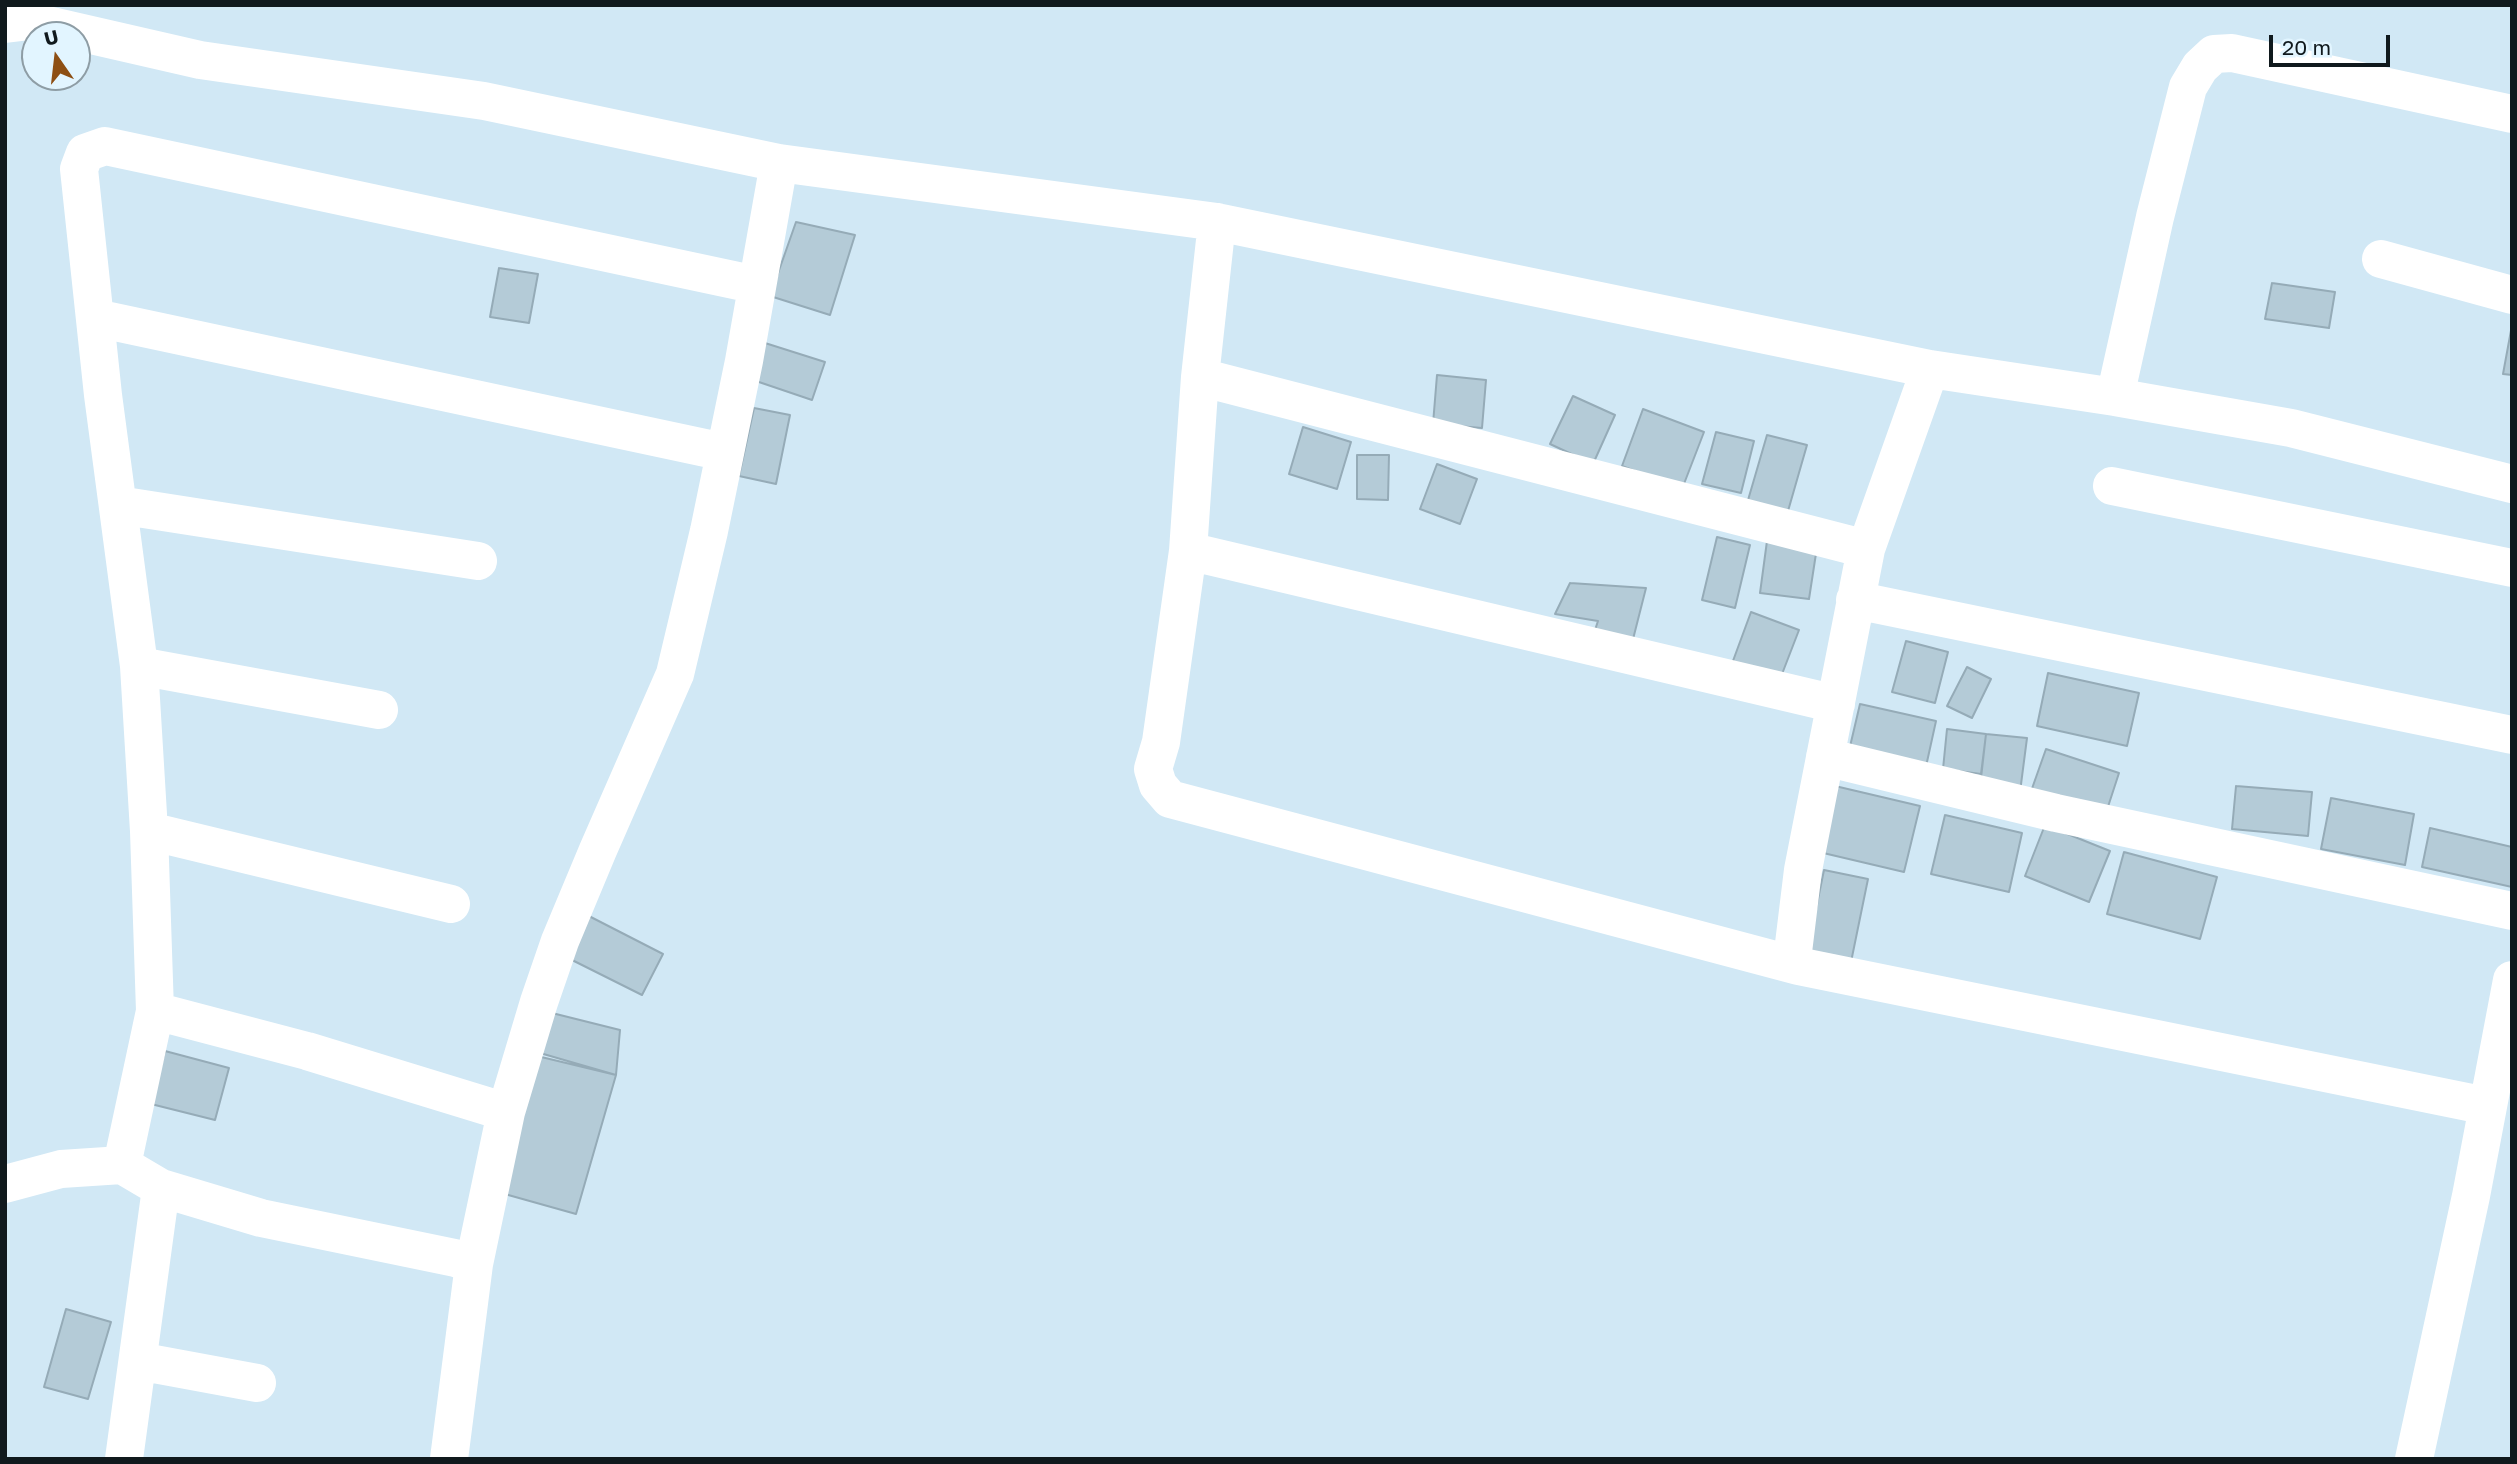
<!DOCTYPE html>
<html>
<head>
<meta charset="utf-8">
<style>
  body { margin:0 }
  #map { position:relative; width:2517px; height:1464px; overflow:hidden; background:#d1e8f5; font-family:"Golos Text",sans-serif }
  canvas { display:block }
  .frame { position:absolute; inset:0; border:7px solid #10191d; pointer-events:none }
  .north { position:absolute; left:21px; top:21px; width:70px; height:70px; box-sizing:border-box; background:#e2f5ff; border:2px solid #8e9da5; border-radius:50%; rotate:346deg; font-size:19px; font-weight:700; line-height:28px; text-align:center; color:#10191d }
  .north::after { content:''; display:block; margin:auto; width:24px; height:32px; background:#8d4f14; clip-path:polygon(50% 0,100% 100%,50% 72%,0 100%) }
  .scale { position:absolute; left:2269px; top:35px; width:121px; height:32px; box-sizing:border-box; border:4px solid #10191d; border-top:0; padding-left:9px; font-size:21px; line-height:24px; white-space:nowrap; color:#10191d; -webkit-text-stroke:5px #e2f5ff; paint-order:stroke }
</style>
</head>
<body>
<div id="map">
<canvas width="2517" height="1464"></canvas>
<div class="frame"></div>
<div class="north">U</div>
<div class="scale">20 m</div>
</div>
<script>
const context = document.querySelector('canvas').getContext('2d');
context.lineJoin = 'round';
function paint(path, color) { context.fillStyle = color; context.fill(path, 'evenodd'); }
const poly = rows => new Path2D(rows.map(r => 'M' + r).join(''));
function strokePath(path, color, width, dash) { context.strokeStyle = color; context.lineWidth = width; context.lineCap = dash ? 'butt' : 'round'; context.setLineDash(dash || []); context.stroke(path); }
const building = poly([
  [796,222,855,235,830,315,770,296,796,222],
  [499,268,538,274,529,323,490,317,499,268],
  [2272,283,2335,292,2329,328,2265,319,2272,283],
  [2512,325,2512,375,2503,374,2512,325],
  [765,343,825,362,812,400,753,380,765,343],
  [1437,375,1486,380,1482,428,1433,424,1437,375],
  [1573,396,1615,415,1593,464,1550,444,1573,396],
  [754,408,790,415,776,484,739,476,754,408],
  [1643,409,1704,432,1682,489,1622,466,1643,409],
  [1303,427,1351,442,1337,489,1289,474,1303,427],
  [1716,432,1754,441,1741,493,1702,484,1716,432],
  [1767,435,1807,445,1786,518,1746,507,1767,435],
  [1357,455,1389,455,1388,500,1357,499,1357,455],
  [1437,464,1477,479,1460,524,1420,509,1437,464],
  [1717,537,1750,545,1735,608,1702,600,1717,537],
  [1767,541,1817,547,1809,599,1760,593,1767,541],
  [1570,583,1646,588,1630,651,1591,642,1598,621,1555,614,1570,583],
  [1751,612,1799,630,1777,687,1730,669,1751,612],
  [1906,641,1948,652,1935,703,1892,692,1906,641],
  [1967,667,1991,679,1972,718,1947,706,1967,667],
  [2048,673,2139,693,2127,746,2037,726,2048,673],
  [1860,704,1936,721,1925,771,1848,755,1860,704],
  [1947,729,1986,734,1981,774,1943,769,1947,729],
  [1986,734,2027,738,2020,792,1980,787,1986,734],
  [2046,749,2119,773,2103,822,2029,797,2046,749],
  [1835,786,1920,806,1904,872,1819,852,1835,786],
  [2236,786,2312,792,2308,836,2232,829,2236,786],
  [2331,798,2414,814,2405,865,2321,849,2331,798],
  [1945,815,2022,833,2009,892,1931,874,1945,815],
  [2045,825,2110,851,2089,902,2025,876,2045,825],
  [2430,828,2512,847,2512,887,2422,867,2430,828],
  [2124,852,2217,877,2200,939,2107,914,2124,852],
  [1824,870,1868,879,1851,962,1807,953,1824,870],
  [583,913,663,954,642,995,562,955,583,913],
  [544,1011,620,1030,616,1075,533,1055,544,1011],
  [165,1051,229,1068,215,1120,151,1104,165,1051],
  [533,1051,616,1075,576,1214,494,1191,533,1051],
  [66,1309,111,1322,88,1399,44,1387,66,1309]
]);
paint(building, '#b4cbd7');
strokePath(building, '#95abb7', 2);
strokePath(poly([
  [5,24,30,21,200,60,484,101,779,163,1217,222,1930,369,2115,397,2291,428,2512,484],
  [1217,222,1200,377,1188,551,1161,742,1153,769,1158,785,1170,799,1798,966],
  [2381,259,2512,295],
  [96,318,724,452],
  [1930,369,1866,549,1803,870,1793,952,1798,966,2487,1106],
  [1200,377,1866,549],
  [2115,397,2155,217,2188,87,2200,67,2214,54,2232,53,2512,114],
  [2112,486,2512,568],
  [118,505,478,561],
  [1188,551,1836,704],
  [1855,600,2512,735],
  [139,666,379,710],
  [1825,757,2056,813,2512,911],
  [149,831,451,904],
  [155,1011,307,1051,506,1112],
  [122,1165,155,1011,149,831,139,666,103,395,79,169,85,153,105,146,757,285],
  [5,1184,61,1169,122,1165,161,1188,261,1218,455,1258,474,1264,506,1112,539,1002,560,941,598,850,675,674,709,531,744,361,779,163],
  [138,1361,257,1383],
  [124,1459,161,1188],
  [449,1459,474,1264],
  [2414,1459,2471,1196,2512,980]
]), '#fff', 38);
</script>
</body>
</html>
